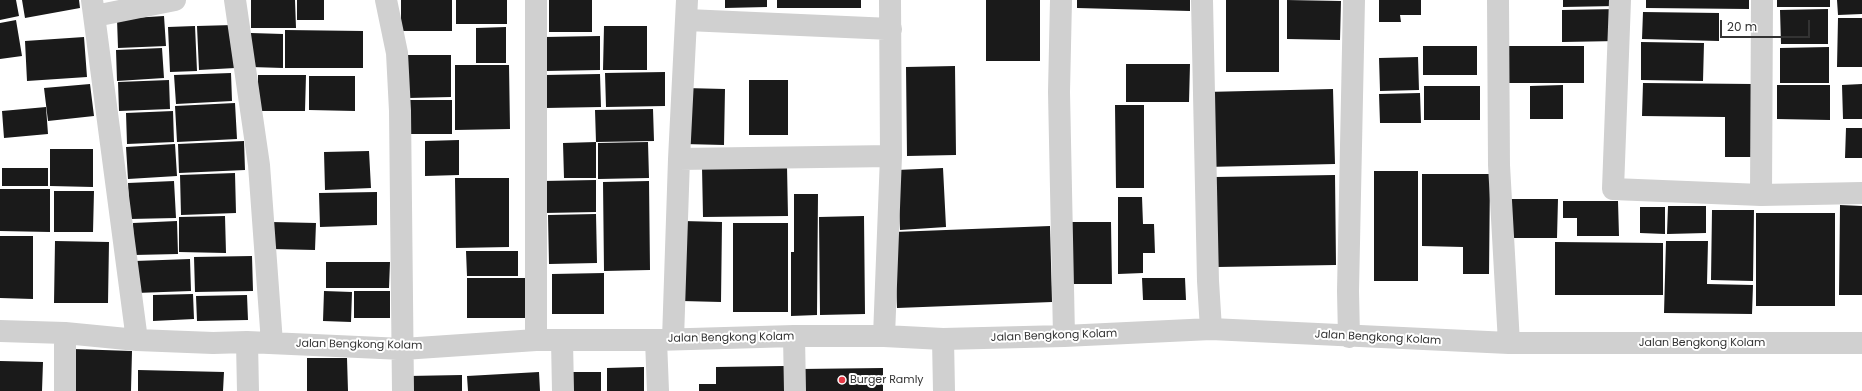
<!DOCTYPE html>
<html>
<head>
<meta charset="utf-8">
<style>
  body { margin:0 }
  #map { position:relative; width:1862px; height:391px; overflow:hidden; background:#fff; font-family:Poppins,sans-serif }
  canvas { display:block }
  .scale { position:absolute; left:1720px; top:20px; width:90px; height:18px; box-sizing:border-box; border:2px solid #333; border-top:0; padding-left:5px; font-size:12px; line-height:14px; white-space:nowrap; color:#333; -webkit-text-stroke:3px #fff; paint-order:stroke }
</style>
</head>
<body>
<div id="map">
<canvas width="1862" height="391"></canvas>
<div class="scale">20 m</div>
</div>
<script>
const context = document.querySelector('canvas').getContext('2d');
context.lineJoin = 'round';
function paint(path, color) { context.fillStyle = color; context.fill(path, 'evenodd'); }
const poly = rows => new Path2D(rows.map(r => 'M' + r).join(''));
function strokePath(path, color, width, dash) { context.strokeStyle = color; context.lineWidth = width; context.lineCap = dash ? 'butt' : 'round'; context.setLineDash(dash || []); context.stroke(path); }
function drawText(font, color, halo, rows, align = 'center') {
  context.font = font + ' Poppins,sans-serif'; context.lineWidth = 4; context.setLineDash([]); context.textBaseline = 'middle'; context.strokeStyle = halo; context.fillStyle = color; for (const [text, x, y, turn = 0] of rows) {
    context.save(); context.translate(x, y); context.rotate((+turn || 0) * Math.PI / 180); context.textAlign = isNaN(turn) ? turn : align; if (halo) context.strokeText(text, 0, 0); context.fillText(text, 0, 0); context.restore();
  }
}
paint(poly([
  [0,0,16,0,19,16,0,20],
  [22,0,79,0,80,8,25,18],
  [251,0,295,0,296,28,251,28],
  [297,0,324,0,324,20,297,20],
  [401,0,452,0,452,31,401,31],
  [456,0,507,0,507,24,456,24],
  [549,0,592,0,592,32,549,32],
  [725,0,767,0,767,7,725,8],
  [777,0,861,0,861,8,777,8],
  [986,0,1040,0,1040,61,986,61],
  [1077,0,1190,0,1190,11,1077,8],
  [1226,0,1279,0,1279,72,1226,72],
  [1287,0,1341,1,1340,40,1287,39],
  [1379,0,1421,0,1421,15,1400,15,1401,22,1379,22],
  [1563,0,1616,0,1616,6,1563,7],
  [1646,0,1749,0,1749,9,1646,8],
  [1777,0,1830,0,1830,7,1777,7],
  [1837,0,1862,0,1862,14,1838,15],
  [1617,9,1618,41,1562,42,1562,10],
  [1828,9,1828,44,1781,44,1780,10],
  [1643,12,1719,13,1719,41,1642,39],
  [164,16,166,46,118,48,117,19],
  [1838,18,1862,18,1862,67,1837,67],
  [16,20,22,56,0,59,0,23],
  [233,25,235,68,199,70,197,26],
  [195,26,197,71,170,72,168,27],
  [604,26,647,26,647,70,603,70],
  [506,27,506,63,476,63,476,28],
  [285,30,363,31,363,68,285,68],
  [251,33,283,34,283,68,251,67],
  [600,36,600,70,545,71,545,37],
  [84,37,87,77,27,81,25,41],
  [1641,42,1704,43,1703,81,1641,80],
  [1423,46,1477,46,1477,75,1423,75],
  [1504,46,1584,46,1584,83,1504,83],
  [1829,47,1829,83,1780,83,1780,48],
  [162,48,164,78,117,81,116,50],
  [407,55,451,55,451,97,408,98],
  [1418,57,1419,90,1380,91,1379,58],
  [1126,64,1190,64,1189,102,1126,102],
  [455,65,509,65,510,129,455,130],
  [955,66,956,155,907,156,906,67],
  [665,72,665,106,606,107,605,73],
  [231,73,232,101,176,104,174,75],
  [600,74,601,107,545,108,545,75],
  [258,75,306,75,305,111,258,111],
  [309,76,355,76,355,111,309,110],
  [169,80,170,109,119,111,118,82],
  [749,80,788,80,788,135,749,135],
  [1643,83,1752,84,1751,157,1725,157,1725,117,1642,116],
  [90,84,94,116,48,121,44,88],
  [1862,84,1862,119,1843,119,1842,85],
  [1563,85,1563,119,1530,119,1530,86],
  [1777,85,1830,85,1830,120,1777,119],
  [1424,86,1480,86,1480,120,1424,120],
  [685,88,725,89,724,145,684,144],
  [1333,89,1335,164,1206,167,1205,92],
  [1420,93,1421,123,1380,123,1379,94],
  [410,100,452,100,452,134,410,134],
  [235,103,237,139,177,142,175,106],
  [1115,105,1144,105,1144,188,1116,188],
  [46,107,48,134,4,138,2,111],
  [653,109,654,141,596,142,595,110],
  [173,111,174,142,127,144,126,113],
  [1846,128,1862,128,1862,158,1845,158],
  [459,140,459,175,425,176,425,141],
  [244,141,245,170,179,173,178,144],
  [596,142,596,178,564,178,563,143],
  [648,142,649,178,598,179,598,143],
  [175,144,177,176,128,179,126,147],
  [50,149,93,149,93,187,50,186],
  [369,151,371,188,325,190,324,152],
  [787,166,788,216,703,217,702,167],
  [2,168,48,168,48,186,2,186],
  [943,168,946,227,900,230,897,170],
  [1374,171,1418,171,1418,281,1374,281],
  [235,173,236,213,181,215,180,175],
  [1422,174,1490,174,1489,274,1463,274,1463,247,1422,246],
  [1335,175,1336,265,1217,267,1215,177],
  [455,178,509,178,509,247,456,248],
  [596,180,596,212,544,213,543,181],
  [174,181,176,218,130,219,128,183],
  [649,181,650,270,604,271,603,182],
  [0,189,50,189,50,232,0,231],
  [54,191,94,191,93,232,54,232],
  [377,192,377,225,320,227,319,193],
  [794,194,818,194,817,315,791,316,791,252,794,252],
  [1118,197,1142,197,1143,224,1154,224,1155,253,1143,253,1143,273,1118,274],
  [1507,199,1558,199,1557,238,1506,238],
  [1563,201,1618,201,1619,236,1577,236,1577,218,1563,218],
  [1840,205,1862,206,1862,295,1839,295],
  [1668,206,1706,206,1706,233,1667,234],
  [1640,207,1665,207,1665,234,1640,233],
  [1712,210,1754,210,1753,281,1711,280],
  [1756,213,1835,213,1835,306,1756,306],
  [596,214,597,263,549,264,548,215],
  [225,216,226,253,179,252,179,217],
  [864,216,865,314,820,315,819,217],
  [177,221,178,254,134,255,133,223],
  [683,221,722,222,721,302,682,301],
  [271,222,316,223,315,250,271,249],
  [1069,222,1111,222,1112,284,1070,284],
  [733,223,788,223,788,312,733,312],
  [1050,226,1052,302,897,308,894,232],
  [0,236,33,236,33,299,0,298],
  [55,241,109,242,108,303,54,303],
  [1666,241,1708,241,1707,284,1753,285,1752,314,1664,313],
  [1555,242,1663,243,1663,295,1555,295],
  [466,251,518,251,518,276,467,276],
  [252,256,253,291,195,292,194,257],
  [190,259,191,291,136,293,135,261],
  [326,262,390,262,389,288,326,288],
  [604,273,604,314,552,314,552,274],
  [467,278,525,278,525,318,467,318],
  [1142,278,1185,278,1186,300,1143,300],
  [324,291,352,292,351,322,323,321],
  [354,291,390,291,390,318,354,318],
  [193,294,194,319,153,321,153,295],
  [247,295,248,320,197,321,196,296],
  [73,349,132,351,131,391,72,391],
  [307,358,347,358,348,391,307,391],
  [0,361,43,362,42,391,0,391],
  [784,366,784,391,699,391,699,384,716,384,716,367],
  [644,367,644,391,607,391,607,368],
  [883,368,883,391,802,391,801,369],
  [138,370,224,372,223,391,138,391],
  [539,372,540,391,468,391,467,376],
  [573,372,601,372,601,391,573,391],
  [462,375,462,391,409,391,408,376]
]), '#1a1a1a');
strokePath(poly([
  [92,0,137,340],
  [235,0,259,165,272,343],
  [386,0,397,53,400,111,403,391],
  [536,0,536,340],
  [1061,0,1059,92,1064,336],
  [1202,0,1208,281,1211,329],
  [1498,0,1499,165,1509,343],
  [1620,0,1613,189,1761,195,1862,193],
  [95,16,175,0],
  [687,20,891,29],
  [679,159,891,156],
  [1761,195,1762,0],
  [0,331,65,333,137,340,213,343,247,342,403,349,536,340,656,340,794,336,884,336,943,339,1064,336,1211,329,1509,343,1862,343],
  [65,333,65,391],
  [794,336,795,391],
  [884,336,891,156,890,0],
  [1349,337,1348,291,1354,0],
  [673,339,679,159,687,0],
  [943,339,944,391],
  [562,340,563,391],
  [656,340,658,391],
  [247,342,248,391]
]), '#d0d0d0', 22);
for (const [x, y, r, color] of [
  [842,380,4,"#e63946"]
]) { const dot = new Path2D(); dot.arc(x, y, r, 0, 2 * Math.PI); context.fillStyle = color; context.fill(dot); strokePath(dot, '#fff', 1.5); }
drawText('11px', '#333', '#fff', [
  ["Jalan Bengkong Kolam",1054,336,-2],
  ["Jalan Bengkong Kolam",731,338,-1],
  ["Jalan Bengkong Kolam",1378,338,3],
  ["Jalan Bengkong Kolam",1702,343],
  ["Jalan Bengkong Kolam",359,345,1]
]);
drawText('11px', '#333', '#fff', [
  ["Burger Ramly",850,380]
], 'left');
</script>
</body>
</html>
